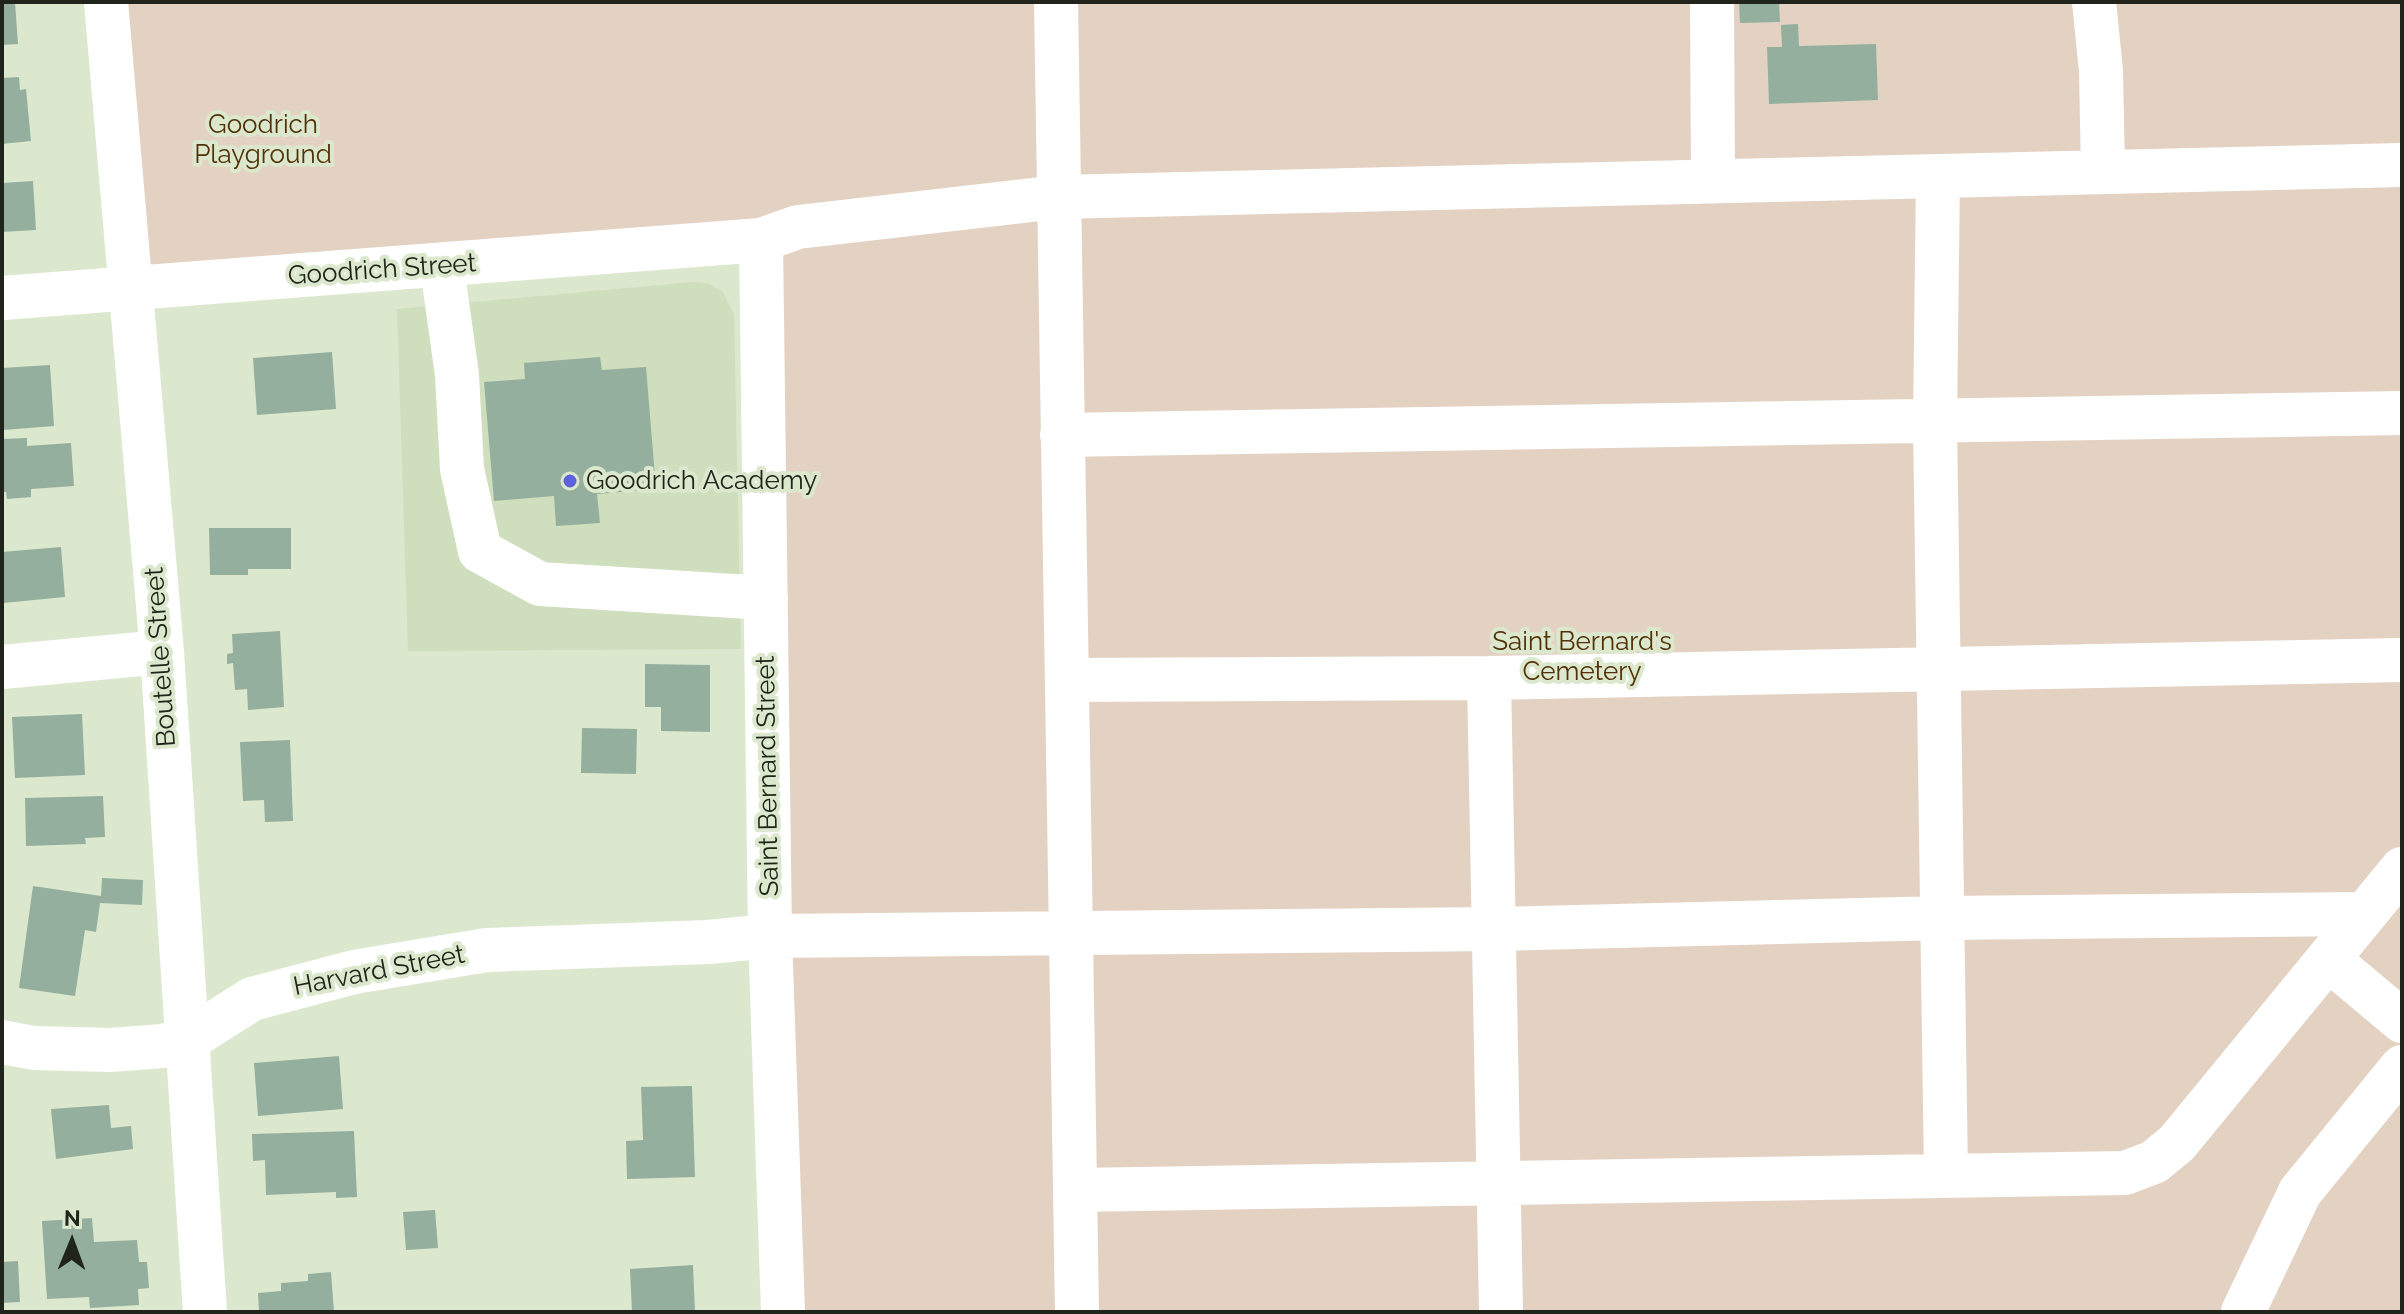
<!DOCTYPE html>
<html>
<head>
<meta charset="utf-8">
<style>
  body { margin:0 }
  #map { position:relative; width:2404px; height:1314px; overflow:hidden; background:#dce8cd; font-family:Raleway,sans-serif }
  canvas { display:block }
  .frame { position:absolute; inset:0; border:4px solid #20241a; pointer-events:none }
  .north { position:absolute; left:32px; top:1202px; width:80px; height:80px; -webkit-text-stroke:6px #dce8cd; paint-order:stroke; rotate:1deg; font-size:22px; font-weight:700; line-height:32px; text-align:center; color:#20241a }
  .north::after { content:''; display:block; margin:auto; width:28px; height:36px; background:#20241a; clip-path:polygon(50% 0,100% 100%,50% 72%,0 100%) }
</style>
</head>
<body>
<div id="map">
<canvas width="2404" height="1314"></canvas>
<div class="frame"></div>
<div class="north">N</div>
</div>
<script>
const context = document.querySelector('canvas').getContext('2d');
context.lineJoin = 'round';
function paint(path, color) { context.fillStyle = color; context.fill(path, 'evenodd'); }
const poly = rows => new Path2D(rows.map(r => 'M' + r).join(''));
function strokePath(path, color, width, dash) { context.strokeStyle = color; context.lineWidth = width; context.lineCap = dash ? 'butt' : 'round'; context.setLineDash(dash || []); context.stroke(path); }
function drawText(font, color, halo, rows, align = 'center') {
  context.font = font + ' Raleway,sans-serif'; context.lineWidth = 8; context.setLineDash([]); context.textBaseline = 'middle'; context.strokeStyle = halo; context.fillStyle = color; for (const [text, x, y, turn = 0] of rows) {
    context.save(); context.translate(x, y); context.rotate((+turn || 0) * Math.PI / 180); context.textAlign = isNaN(turn) ? turn : align; if (halo) context.strokeText(text, 0, 0); context.fillText(text, 0, 0); context.restore();
  }
}
paint(poly([
  [693,282,709,284,723,292,734,314,741,649,408,651,397,309]
]), '#cfdebc');
paint(poly([
  [106,2,2402,2,2402,1312,783,1312,761,241,131,286]
]), '#e3d2c2');
paint(poly([
  [2,2,15,2,18,44,2,45],
  [1739,2,1779,2,1780,22,1740,23],
  [1798,24,1799,46,1876,44,1878,100,1769,104,1767,47,1782,47,1781,25],
  [19,77,20,90,26,89,31,141,2,144,2,78],
  [33,181,36,230,2,232,2,183],
  [332,352,336,409,257,415,253,358],
  [600,357,602,370,646,367,656,489,597,494,600,523,556,526,554,496,494,501,484,382,525,379,524,363],
  [50,365,54,426,3,430,2,368],
  [27,438,27,446,71,443,74,486,31,489,31,497,7,499,6,492,2,492,2,439],
  [209,528,291,528,291,569,248,569,248,575,210,575],
  [61,547,65,597,3,603,2,552],
  [280,631,284,707,248,710,247,689,235,690,233,663,227,664,227,654,233,653,232,634],
  [645,664,710,665,710,732,661,731,661,707,645,707],
  [82,714,85,775,15,778,12,717],
  [582,728,637,729,636,774,581,773],
  [290,740,293,821,265,822,264,800,243,801,240,742],
  [103,796,105,837,85,838,86,844,26,846,25,798],
  [102,878,143,880,142,905,100,903,96,932,85,930,75,996,19,988,33,886,101,896],
  [339,1056,343,1109,258,1116,254,1063],
  [692,1086,695,1177,627,1179,626,1141,643,1140,641,1087],
  [109,1105,111,1128,131,1126,133,1149,56,1159,51,1109],
  [354,1131,357,1197,336,1198,336,1192,266,1195,265,1160,253,1161,252,1134],
  [435,1210,438,1248,406,1250,403,1212],
  [92,1218,94,1242,137,1240,139,1262,147,1262,149,1288,138,1289,139,1305,90,1308,89,1297,47,1299,42,1221],
  [18,1261,20,1302,2,1303,2,1262],
  [693,1265,695,1312,632,1312,630,1269],
  [331,1272,334,1312,259,1312,258,1293,281,1291,281,1283,308,1281,308,1274]
]), '#94af9e');
strokePath(poly([
  [106,2,162,652,205,1312],
  [1056,2,1077,1312],
  [1712,2,1713,180],
  [2094,2,2101,71,2103,171],
  [1938,176,1935,422,1946,1175],
  [761,240,770,936,783,1312],
  [442,267,457,375,462,469,480,551,540,584,766,598],
  [2,298,761,240,798,227,1058,197,2402,165],
  [1062,435,2402,413],
  [2,667,162,652],
  [1489,678,1501,1312],
  [1068,680,1489,678,2402,660],
  [2328,959,2402,1021],
  [2,1042,34,1048,110,1050,163,1046,189,1039,252,999,354,972,487,950,708,942,770,936,1496,929,1941,918,2365,914],
  [1076,1190,2125,1173,2154,1162,2177,1143,2402,869],
  [2243,1312,2300,1192,2402,1067]
]), '#fff', 44);
for (const [x, y, r, color] of [
  [570,481,8,"#5e62da"]
]) { const dot = new Path2D(); dot.arc(x, y, r, 0, 2 * Math.PI); context.fillStyle = color; context.fill(dot); strokePath(dot, '#dce8cd', 3); }
drawText('26px', '#523108', '#dce8cd', [
  ["Goodrich",263,125],
  ["Playground",263,155],
  ["Saint Bernard's",1582,642],
  ["Cemetery",1582,672]
]);
drawText('26px', '#20241a', '#dce8cd', [
  ["Goodrich Street",382,270,-4],
  ["Boutelle Street",161,657,-94],
  ["Saint Bernard Street",768,776,-91],
  ["Harvard Street",379,971,-11]
]);
drawText('26px', '#20241a', '#dce8cd', [
  ["Goodrich Academy",586,481]
], 'left');
</script>
</body>
</html>
